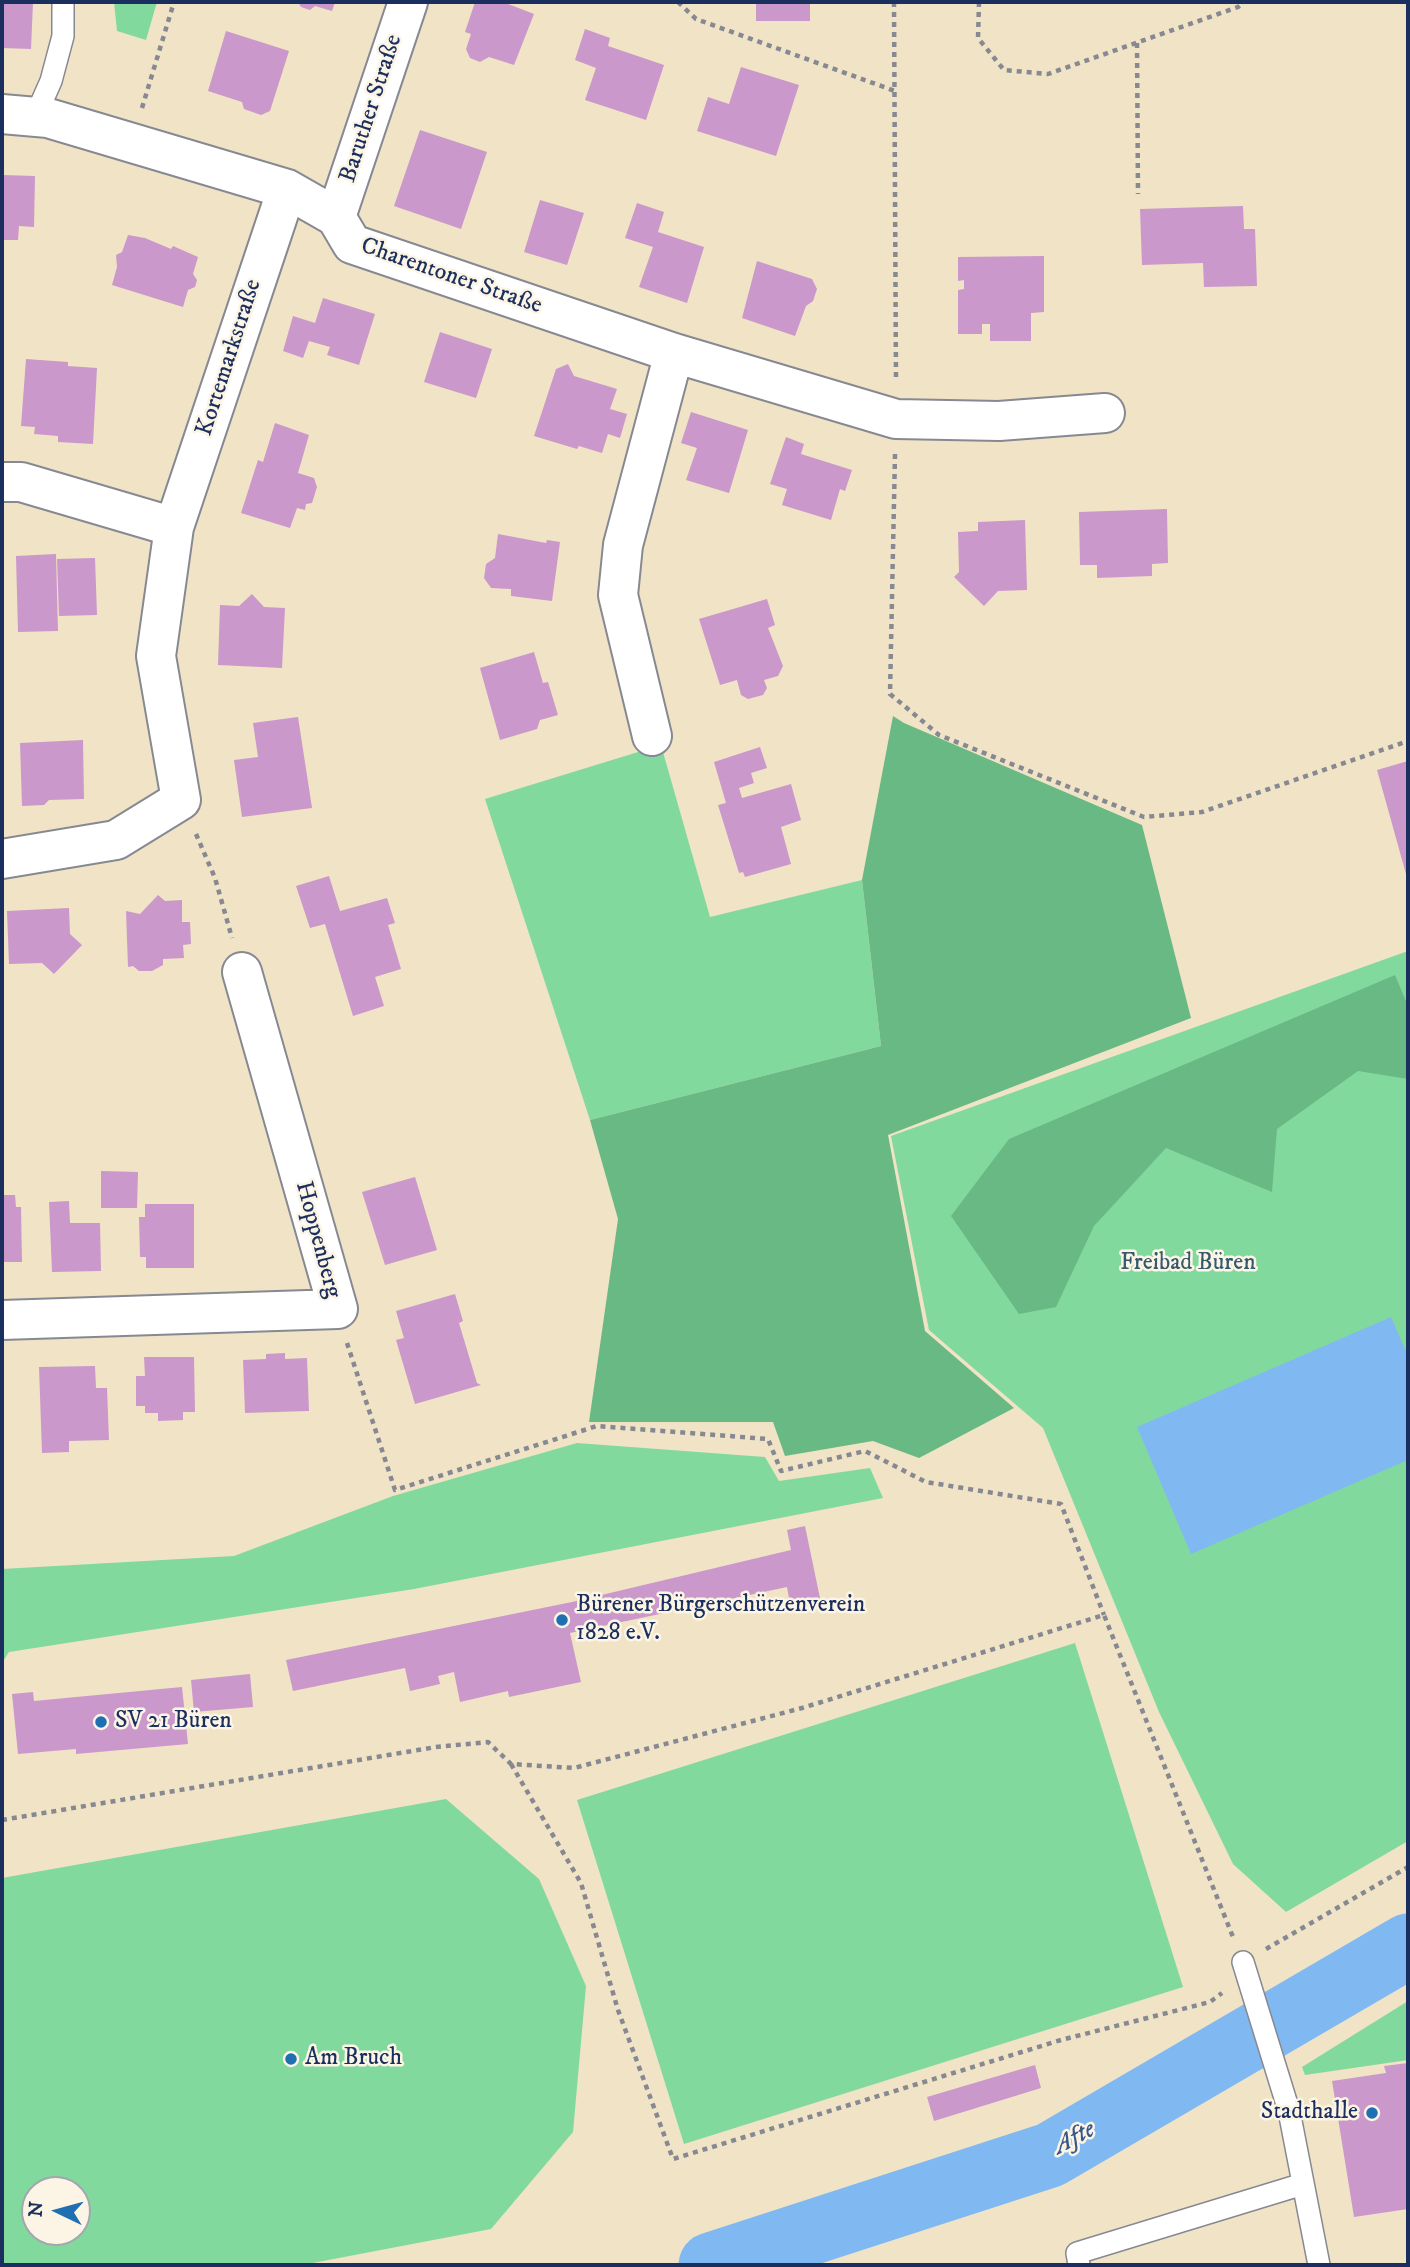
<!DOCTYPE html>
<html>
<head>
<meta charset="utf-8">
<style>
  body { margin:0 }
  #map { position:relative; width:1410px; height:2267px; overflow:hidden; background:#f1e3c5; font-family:"IM FELL DW Pica",serif }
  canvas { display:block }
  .frame { position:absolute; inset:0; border:4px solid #1b2f5e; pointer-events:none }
  .north { position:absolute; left:21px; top:2176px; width:70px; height:70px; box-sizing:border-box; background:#fcf5e5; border:2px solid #a2a6af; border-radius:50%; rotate:275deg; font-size:19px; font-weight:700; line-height:28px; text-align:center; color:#1b2f5e }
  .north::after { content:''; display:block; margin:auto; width:24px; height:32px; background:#1f6fb2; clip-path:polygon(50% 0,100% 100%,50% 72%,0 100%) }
</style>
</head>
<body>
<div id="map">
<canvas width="1410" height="2267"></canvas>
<div class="frame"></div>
<div class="north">N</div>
</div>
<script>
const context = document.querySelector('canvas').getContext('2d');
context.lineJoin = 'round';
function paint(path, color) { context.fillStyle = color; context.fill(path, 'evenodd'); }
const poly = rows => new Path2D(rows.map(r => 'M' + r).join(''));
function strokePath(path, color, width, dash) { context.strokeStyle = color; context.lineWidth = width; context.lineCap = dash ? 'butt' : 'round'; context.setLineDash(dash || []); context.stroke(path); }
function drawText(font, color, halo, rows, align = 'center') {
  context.font = font + ' "IM FELL DW Pica",serif'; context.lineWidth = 5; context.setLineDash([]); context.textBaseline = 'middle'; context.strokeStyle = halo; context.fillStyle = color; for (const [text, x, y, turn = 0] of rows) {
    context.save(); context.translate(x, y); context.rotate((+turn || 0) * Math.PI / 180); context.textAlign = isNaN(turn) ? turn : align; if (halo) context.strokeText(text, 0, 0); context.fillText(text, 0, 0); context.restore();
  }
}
paint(poly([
  [114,2,157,2,146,40,117,31],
  [661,745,710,917,862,880,881,1046,590,1120,485,799],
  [1408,951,1408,1841,1286,1912,1233,1864,1159,1712,1043,1428,929,1330,891,1136],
  [577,1443,765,1457,779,1481,870,1468,883,1498,414,1589,9,1652,2,1663,2,1569,234,1556,393,1496],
  [1075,1643,1183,1987,684,2144,577,1800],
  [446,1799,539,1879,586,1986,573,2132,491,2229,302,2265,2,2265,2,1878],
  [77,2190,77,2232,35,2232,35,2190],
  [1408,2001,1408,2060,1305,2075,1302,2067]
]), '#82d99e');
paint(poly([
  [893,716,904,723,1142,825,1191,1018,888,1135,925,1331,1014,1408,919,1458,873,1441,785,1456,773,1422,589,1422,618,1219,590,1120,881,1046,862,880],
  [1395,975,1408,1006,1408,1079,1358,1071,1277,1129,1272,1192,1166,1148,1094,1226,1056,1307,1019,1314,951,1216,1009,1139]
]), '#69b985');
paint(poly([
  [1391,1317,1408,1356,1408,1460,1191,1554,1137,1427]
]), '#80b9f1');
strokePath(poly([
  [711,2265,1050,2155,1408,1946]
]), '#80b9f1', 65);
paint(poly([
  [2,2,33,2,31,49,2,48],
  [298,2,335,2,332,11,315,6,310,10,301,7],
  [475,2,503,2,534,14,514,65,489,57,480,62,470,58,466,49,471,34,465,32],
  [756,2,810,2,810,21,756,21],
  [585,29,610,38,608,46,664,65,646,120,585,100,596,68,575,60],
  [226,31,289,51,270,111,261,115,244,109,242,102,208,91],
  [741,67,799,85,776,156,697,131,708,97,729,104],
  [420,130,487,152,461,229,394,206],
  [2,175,35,176,34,227,19,226,18,240,2,240],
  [540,200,584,213,567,265,524,252],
  [637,203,664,212,658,232,704,247,687,303,639,287,653,247,625,238],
  [1243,206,1244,229,1255,229,1257,286,1204,287,1203,263,1142,265,1140,209],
  [128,235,145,238,171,249,173,246,198,257,193,274,197,280,195,287,188,290,183,307,112,285,117,267,116,255,122,252],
  [1044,256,1044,312,1031,313,1031,341,990,341,990,324,982,324,982,334,958,334,958,290,964,289,964,280,958,281,958,257],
  [757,261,812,279,817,289,813,301,806,306,795,336,742,318],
  [323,298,375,314,359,365,327,355,330,347,309,341,303,358,283,351,293,316,315,323],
  [440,332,492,349,476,398,424,382],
  [26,359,68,362,68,366,97,368,93,444,58,442,58,436,34,434,35,427,21,426],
  [568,364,574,376,617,389,610,409,627,414,620,438,608,434,602,453,579,446,577,449,534,436,556,369],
  [691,412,748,430,729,493,686,480,697,448,681,443],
  [275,423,309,435,298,473,314,478,317,487,312,503,306,504,305,510,297,508,290,528,241,513,258,460,263,462],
  [786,437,804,444,801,454,852,470,845,491,840,489,831,520,782,505,787,489,770,484],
  [1167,509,1168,563,1152,564,1152,576,1097,578,1097,565,1080,565,1079,512],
  [1025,520,1027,590,998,591,984,606,954,577,959,572,958,532,978,531,978,522],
  [498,534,546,543,547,540,560,542,552,601,511,596,511,589,491,588,484,578,486,564,495,558],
  [56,554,58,631,18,632,16,556],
  [95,558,97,615,59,616,57,559],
  [252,594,264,607,285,608,282,668,218,665,220,605,239,606],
  [767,599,775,625,768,628,783,666,778,676,764,680,767,688,763,695,748,699,741,695,737,680,720,685,699,619],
  [534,652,543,683,548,682,558,715,540,720,537,729,500,740,480,668],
  [298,717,312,808,242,817,234,760,258,757,253,723],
  [83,740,84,799,49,800,44,805,22,806,20,743],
  [760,747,767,768,751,773,754,783,739,788,742,798,791,784,801,820,781,827,791,864,745,877,743,872,739,873,718,805,726,803,714,762],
  [1408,761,1408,873,1406,874,1377,770],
  [329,876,340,911,387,898,395,923,388,925,401,969,375,977,384,1006,353,1016,325,924,310,928,296,886],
  [158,895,165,901,182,900,182,922,190,922,191,944,183,945,184,958,163,959,163,965,152,971,139,971,133,966,128,967,126,911,140,914],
  [69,908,70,934,82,945,54,974,42,963,9,964,7,911],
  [101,1171,138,1172,137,1208,101,1208],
  [415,1177,437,1250,385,1265,362,1192],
  [2,1195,15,1195,16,1207,21,1207,22,1262,2,1262],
  [69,1201,70,1223,100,1223,101,1271,52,1272,49,1202],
  [145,1204,194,1204,194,1268,146,1268,146,1257,140,1257,139,1217,145,1217],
  [455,1294,463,1321,459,1323,477,1383,481,1385,415,1404,396,1340,404,1338,396,1311],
  [285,1353,285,1359,307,1358,309,1411,245,1413,243,1360,266,1359,266,1354],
  [144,1357,194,1357,195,1412,183,1412,183,1420,158,1421,158,1413,145,1413,145,1406,136,1406,136,1376,145,1376],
  [95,1366,96,1388,107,1388,109,1440,69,1441,69,1452,42,1453,39,1367],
  [805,1526,821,1603,791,1610,787,1587,570,1633,581,1682,509,1697,508,1691,460,1702,454,1672,438,1676,440,1684,410,1691,405,1668,293,1691,286,1660,572,1602,791,1550,787,1530],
  [250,1674,253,1707,194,1712,191,1680],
  [182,1687,188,1744,76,1754,76,1749,18,1754,12,1694,33,1692,34,1701],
  [1408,2063,1408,2209,1354,2217,1332,2081,1386,2073,1384,2066],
  [1035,2065,1041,2088,934,2121,927,2097]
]), '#ca98cb');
const lane = poly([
  [35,117,51,81,63,36,63,2],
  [1243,1962,1289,2111,1319,2265],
  [1079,2265,1077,2253,1303,2184]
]);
const street = poly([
  [2,114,48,118,287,189,336,217,352,244,674,353,896,419,999,421,1105,413],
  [336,217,408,2],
  [2,482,21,482,174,527],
  [652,736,618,595,623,545,674,353],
  [2,859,116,840,181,800,156,656,174,527,287,189],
  [2,1320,338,1309,242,972]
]);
strokePath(lane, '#868992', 24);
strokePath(street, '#868992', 42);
strokePath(poly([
  [678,2,696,19,895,91],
  [894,2,896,379],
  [979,2,978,38,1004,70,1048,74,1238,7,1244,2],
  [1137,43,1138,194],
  [142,108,174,2],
  [895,454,890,694,939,735,1144,817,1202,812,1408,741],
  [196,834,215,878,232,938],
  [347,1343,395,1490,597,1426,768,1439,781,1471,865,1451,926,1482,1061,1504,1104,1615],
  [511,1764,581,1883,618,2010,673,2159,1061,2040,1210,2002,1222,1993],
  [2,1820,436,1747,488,1742,511,1764,574,1768,802,1708,1104,1615,1233,1937],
  [1266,1949,1408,1867]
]), '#868992', 4.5, [5, 5]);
strokePath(lane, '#fff', 21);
strokePath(street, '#fff', 38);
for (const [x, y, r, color] of [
  [562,1620,7,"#1f6fb2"],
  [101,1722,7,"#1f6fb2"],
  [291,2059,7,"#1f6fb2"],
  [1372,2113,7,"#1f6fb2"]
]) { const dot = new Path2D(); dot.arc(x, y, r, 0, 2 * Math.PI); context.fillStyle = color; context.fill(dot); strokePath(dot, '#fcf5e5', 2.5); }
drawText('24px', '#1b2f5e', '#fcf5e5', [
  ["Baruther Straße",372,109,-72],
  ["Charentoner Straße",451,277,19],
  ["Kortemarkstraße",230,358,-72],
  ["Hoppenberg",317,1240,75]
]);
drawText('24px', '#355a6e', '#fcf5e5', [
  ["Freibad Büren",1188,1264]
]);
drawText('24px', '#1b2f5e', '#fcf5e5', [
  ["Bürener Bürgerschützenverein",576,1606],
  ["1828 e.V.",576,1634],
  ["SV 21 Büren",115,1722],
  ["Am Bruch",305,2059],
  ["Stadthalle",1358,2113,"right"]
], 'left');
drawText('italic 26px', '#39588a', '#fcf5e5', [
  ["Afte",1075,2139,-29]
]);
</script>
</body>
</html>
